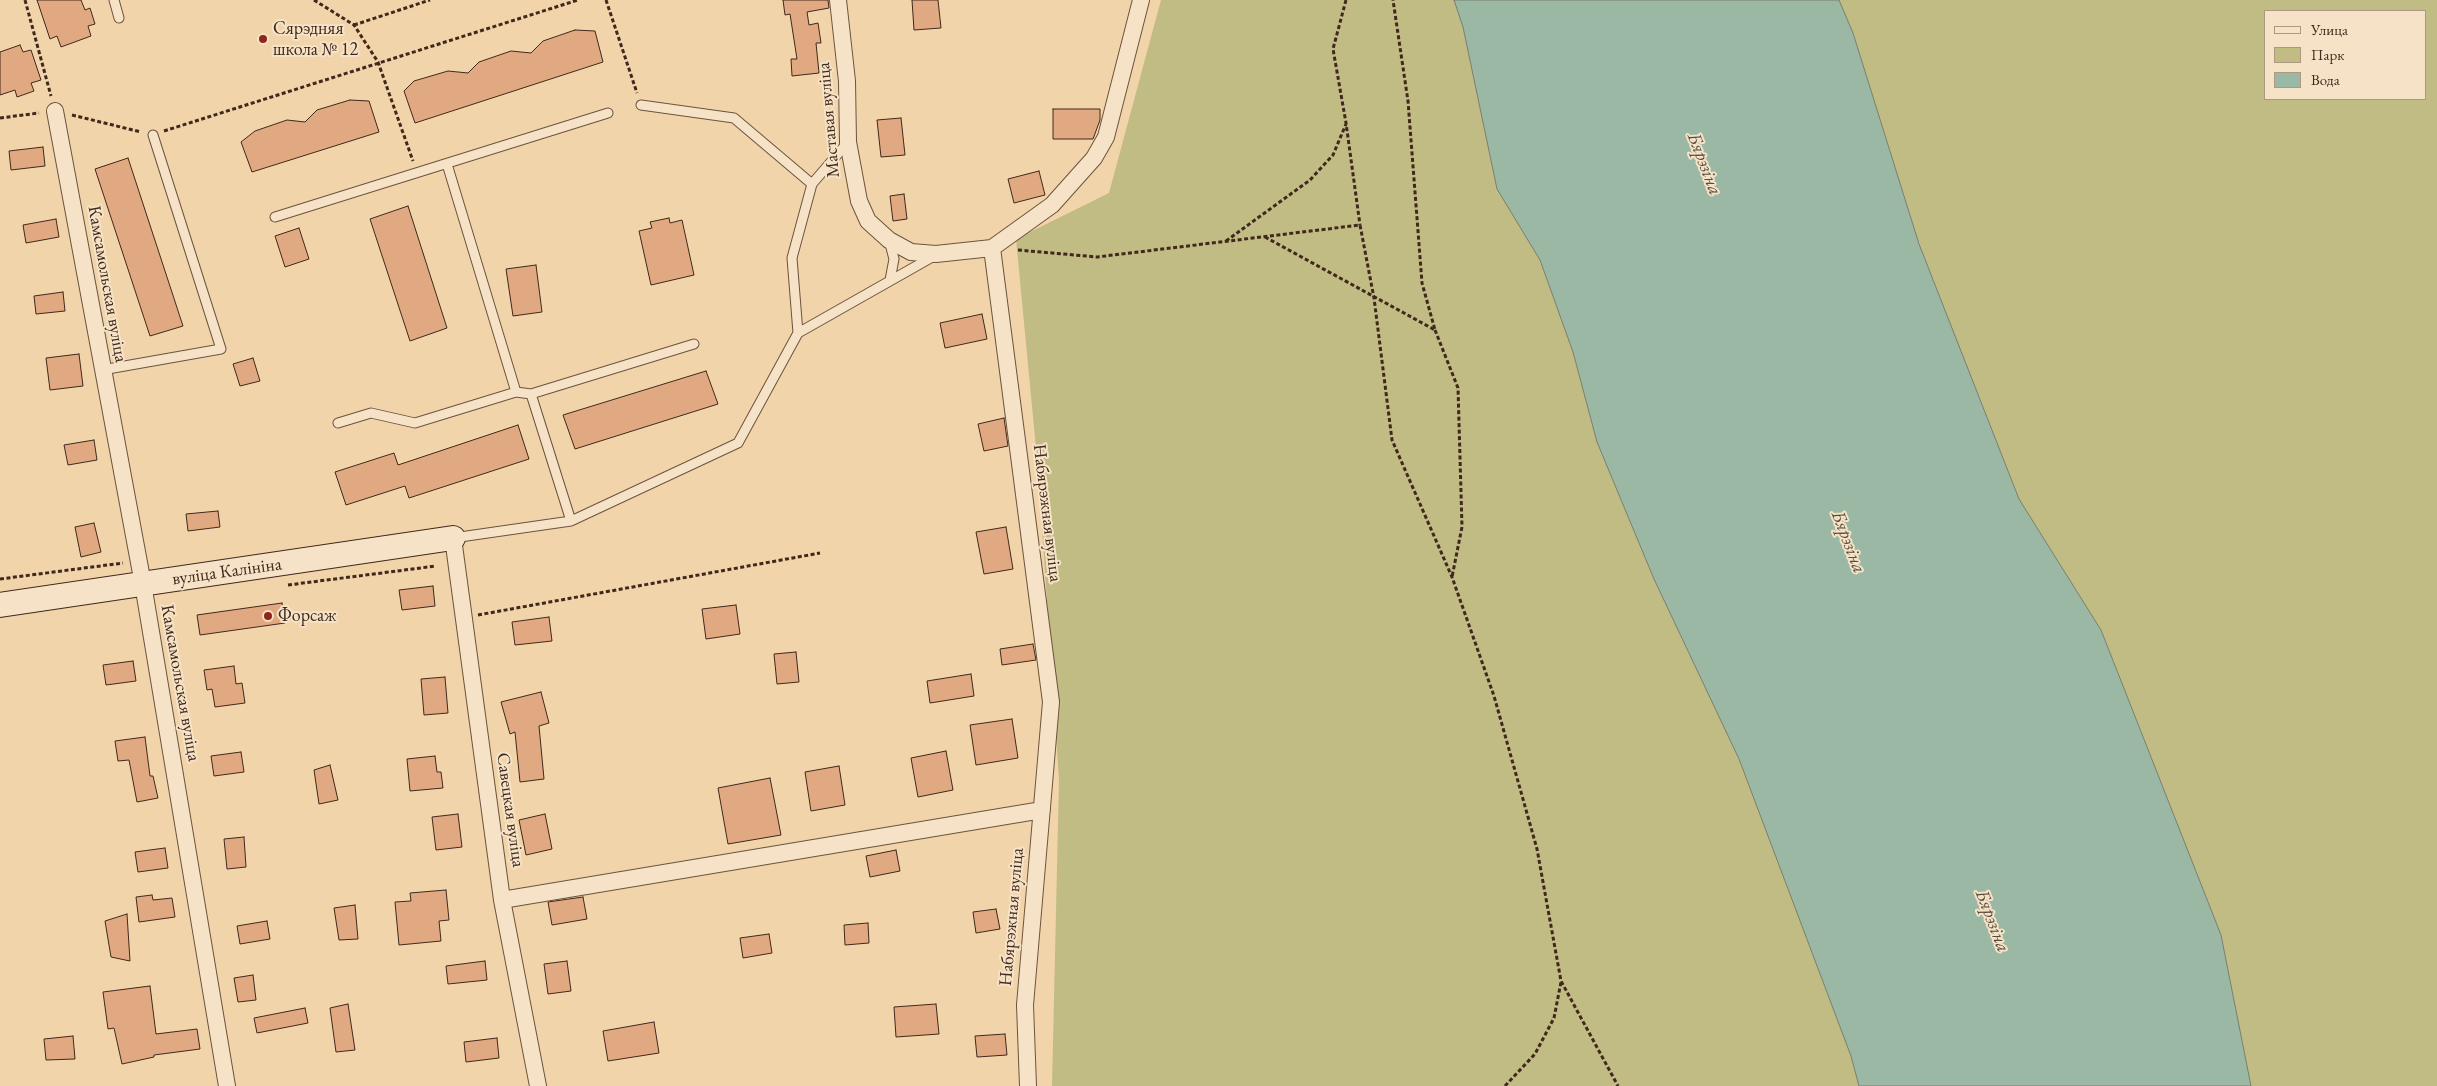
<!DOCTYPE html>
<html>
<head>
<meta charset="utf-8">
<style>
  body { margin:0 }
  #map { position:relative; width:2437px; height:1086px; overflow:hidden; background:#f1d4a9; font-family:"EB Garamond",serif }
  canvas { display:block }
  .legend { position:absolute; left:2264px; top:10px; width:162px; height:90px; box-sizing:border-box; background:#f6e3c7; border:1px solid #ad9883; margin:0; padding:6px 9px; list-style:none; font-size:15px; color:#40281c }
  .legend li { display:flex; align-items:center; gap:10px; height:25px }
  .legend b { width:25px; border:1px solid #ad9883 }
</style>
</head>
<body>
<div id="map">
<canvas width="2437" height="1086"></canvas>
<ul class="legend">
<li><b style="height:6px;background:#f6e3c7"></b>Улица</li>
<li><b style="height:14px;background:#c1bb84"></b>Парк</li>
<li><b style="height:14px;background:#9bb8a5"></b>Вода</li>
</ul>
</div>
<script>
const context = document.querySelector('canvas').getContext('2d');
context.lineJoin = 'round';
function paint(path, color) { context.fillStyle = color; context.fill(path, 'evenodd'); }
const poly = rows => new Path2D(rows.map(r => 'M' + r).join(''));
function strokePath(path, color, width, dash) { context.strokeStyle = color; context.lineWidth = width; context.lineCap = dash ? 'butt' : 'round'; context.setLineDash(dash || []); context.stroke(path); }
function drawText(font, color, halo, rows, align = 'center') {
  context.font = font + ' "EB Garamond",serif'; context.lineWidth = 4; context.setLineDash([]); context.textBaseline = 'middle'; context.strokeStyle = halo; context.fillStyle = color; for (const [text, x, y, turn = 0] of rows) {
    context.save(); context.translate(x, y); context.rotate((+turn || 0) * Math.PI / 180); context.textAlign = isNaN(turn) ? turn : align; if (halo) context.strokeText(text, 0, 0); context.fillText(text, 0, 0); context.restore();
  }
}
paint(poly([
  [1161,0,1454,0,1463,27,1497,189,1540,260,1573,352,1597,442,1654,579,1739,759,1851,1056,1859,1086,1052,1086,1059,780,1038,469,1016,239,1109,193],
  [1839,0,2437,0,2437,1086,2251,1086,2221,935,2101,630,2019,499,1919,244,1853,33],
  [2266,11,2426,11,2426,99,2266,99]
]), '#c1bb84');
const water = poly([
  [1454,0,1839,0,1853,33,1919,244,2019,499,2101,630,2221,935,2251,1086,1859,1086,1851,1056,1739,759,1654,579,1597,442,1573,352,1540,260,1497,189,1463,27,1454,0]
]);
paint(water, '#9bb8a5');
strokePath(water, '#777e6e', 1);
const building = poly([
  [37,0,81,0,85,10,90,8,95,24,88,26,91,36,61,47,57,36,50,39,37,0],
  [783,0,828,0,829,8,807,12,809,25,818,23,821,43,816,43,819,73,792,76,791,59,797,59,790,14,785,15,783,0],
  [912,0,938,0,941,28,914,30,912,0],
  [575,30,595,31,603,62,415,123,404,91,414,81,448,71,468,73,479,62,511,51,531,53,543,41,575,30],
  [20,45,23,52,31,50,41,80,31,83,34,91,17,97,15,90,0,95,0,52,20,45],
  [350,100,369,101,379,132,252,172,241,142,255,131,287,120,305,122,317,110,350,100],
  [1053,109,1100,109,1100,120,1093,139,1053,139,1053,109],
  [901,118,905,155,881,157,877,120,901,118],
  [43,147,45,166,11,170,9,151,43,147],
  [128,158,183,326,150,336,95,169,128,158],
  [1039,171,1045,195,1014,203,1008,179,1039,171],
  [904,194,907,219,893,221,890,196,904,194],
  [408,206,447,328,410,341,370,219,408,206],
  [669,218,670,223,682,220,694,275,651,285,639,231,652,228,650,222,669,218],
  [56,219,59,237,26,243,23,225,56,219],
  [299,228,309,259,285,267,275,236,299,228],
  [536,265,542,312,513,316,506,269,536,265],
  [63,292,65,311,36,314,34,296,63,292],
  [982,314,987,339,945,348,940,323,982,314],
  [79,354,83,386,50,390,46,358,79,354],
  [253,358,260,381,240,386,233,364,253,358],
  [706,371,718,404,575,449,563,415,706,371],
  [1004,418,1008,446,984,451,978,424,1004,418],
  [518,425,529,459,409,498,405,486,346,505,335,472,394,453,398,465,518,425],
  [94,440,97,460,68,465,64,445,94,440],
  [218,511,220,527,188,531,186,514,218,511],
  [94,523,101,552,81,557,75,527,94,523],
  [1006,527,1013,569,984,574,976,532,1006,527],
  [433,586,435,606,402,610,399,590,433,586],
  [282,603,285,623,200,635,197,615,282,603],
  [736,605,740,634,706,639,702,609,736,605],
  [549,617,552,641,515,645,512,622,549,617],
  [1033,644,1036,660,1002,665,1000,649,1033,644],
  [796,652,799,682,777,684,774,654,796,652],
  [133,661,136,681,106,685,103,665,133,661],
  [234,666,236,684,242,683,245,703,215,707,212,689,207,690,204,670,234,666],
  [971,674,974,696,930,703,927,681,971,674],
  [445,677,448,713,424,715,421,679,445,677],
  [541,692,549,723,539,726,544,779,520,782,515,732,510,734,501,702,541,692],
  [1012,719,1018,758,976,765,970,725,1012,719],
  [145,737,150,776,153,776,158,798,137,802,129,760,118,761,115,741,145,737],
  [946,751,953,790,918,797,911,758,946,751],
  [241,752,244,772,214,776,211,756,241,752],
  [435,756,437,772,441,772,443,788,410,791,407,759,435,756],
  [330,765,338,800,319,804,314,770,330,765],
  [839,766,845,805,811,811,805,772,839,766],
  [770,778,781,835,728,844,718,788,770,778],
  [458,814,462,847,436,850,432,817,458,814],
  [545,814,552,849,526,855,519,820,545,814],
  [244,837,246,867,227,869,224,839,244,837],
  [165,848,168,868,138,872,135,852,165,848],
  [896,850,900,871,870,877,866,856,896,850],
  [446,890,449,920,439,921,441,941,399,945,395,902,411,901,410,893,446,890],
  [152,895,153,900,172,898,175,917,139,922,136,897,152,895],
  [583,897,587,919,552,925,548,902,583,897],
  [355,905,358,939,339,940,334,908,355,905],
  [996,909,1000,929,976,933,973,912,996,909],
  [127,914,130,961,111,957,105,921,127,914],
  [267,921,270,939,240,944,237,926,267,921],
  [868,923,869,943,845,945,844,925,868,923],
  [769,934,772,953,743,958,740,938,769,934],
  [485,961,487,980,448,984,446,966,485,961],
  [567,961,571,991,548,994,544,964,567,961],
  [253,975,256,1000,238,1002,234,978,253,975],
  [150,986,156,1034,197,1029,200,1049,154,1055,154,1057,122,1064,114,1028,108,1029,103,992,150,986],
  [348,1004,355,1050,336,1052,330,1008,348,1004],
  [936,1004,939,1034,896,1037,894,1007,936,1004],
  [305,1008,308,1023,257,1033,254,1018,305,1008],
  [654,1022,659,1053,608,1061,603,1031,654,1022],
  [1005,1034,1007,1055,977,1057,975,1036,1005,1034],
  [73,1036,75,1059,46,1060,44,1039,73,1036],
  [497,1038,499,1058,466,1062,464,1042,497,1038]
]);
paint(building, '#e1a981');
strokePath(building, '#40281c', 1);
const lane = poly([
  [114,0,119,18],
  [641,105,734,118,812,184,792,258,798,333],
  [447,164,516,392,531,394,571,521],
  [812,184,848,142],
  [275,217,608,113],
  [889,240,894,259,890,280],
  [102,370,221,349,153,135],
  [531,394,694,344],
  [338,423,371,413,415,423,516,392],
  [453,538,571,521,738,443,798,333,934,256]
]);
const street = poly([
  [838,0,847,81,848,142,859,201,868,221,889,240,911,252,936,254,992,248,1052,205,1094,158,1106,137,1141,0],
  [55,111,143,584,227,1086],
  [992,248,1051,702,1025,1005,1028,1086],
  [453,538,502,900,538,1086],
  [502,900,1042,810]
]);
const secondary = poly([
  [0,605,453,538]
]);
strokePath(lane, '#6c533f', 11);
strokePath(street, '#6c533f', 18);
strokePath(secondary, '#40281c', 26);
strokePath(poly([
  [25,0,51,96],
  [314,0,354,25,378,62,413,161],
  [606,0,637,93],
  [1346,0,1333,49,1346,123,1360,225],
  [354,25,430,0],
  [72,115,141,132],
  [0,118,39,113],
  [164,131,578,0],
  [1265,237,1435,330,1422,283,1408,101,1393,0],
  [1226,241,1310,180,1333,155,1346,124],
  [1018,250,1097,257,1360,225,1374,298,1392,440,1452,577,1494,696,1537,849,1561,981,1618,1086],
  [1435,330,1458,388,1462,527,1452,577],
  [0,579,123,563],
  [288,585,436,566],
  [478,615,820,553],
  [1505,1086,1535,1054,1554,1018,1561,982]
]), '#40281c', 3, [4, 2.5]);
strokePath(lane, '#f6e3c7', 9);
strokePath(street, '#f6e3c7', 16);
strokePath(secondary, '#f6e3c7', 24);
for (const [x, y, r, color] of [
  [263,39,5,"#8f2418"],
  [268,616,5,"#8f2418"]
]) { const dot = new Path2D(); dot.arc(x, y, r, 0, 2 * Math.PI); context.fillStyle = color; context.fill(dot); strokePath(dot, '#f6e3c7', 2); }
drawText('18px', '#40281c', '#f6e3c7', [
  ["Сярэдняя",273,29],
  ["школа № 12",273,50],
  ["Форсаж",278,616]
], 'left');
drawText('18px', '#40281c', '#f6e3c7', [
  ["Маставая вуліца",829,120,-95],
  ["Камсамольская вуліца",107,284,80],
  ["Набярэжная вуліца",1047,513,83],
  ["вуліца Калініна",227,572,-8],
  ["Камсамольская вуліца",180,683,80],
  ["Савецкая вуліца",510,810,82],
  ["Набярэжная вуліца",1012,917,-85]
]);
drawText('italic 19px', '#574c3e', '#f6e3c7', [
  ["Бярэзіна",1704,164,69],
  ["Бярэзіна",1848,542,69],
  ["Бярэзіна",1992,921,69]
]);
</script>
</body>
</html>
